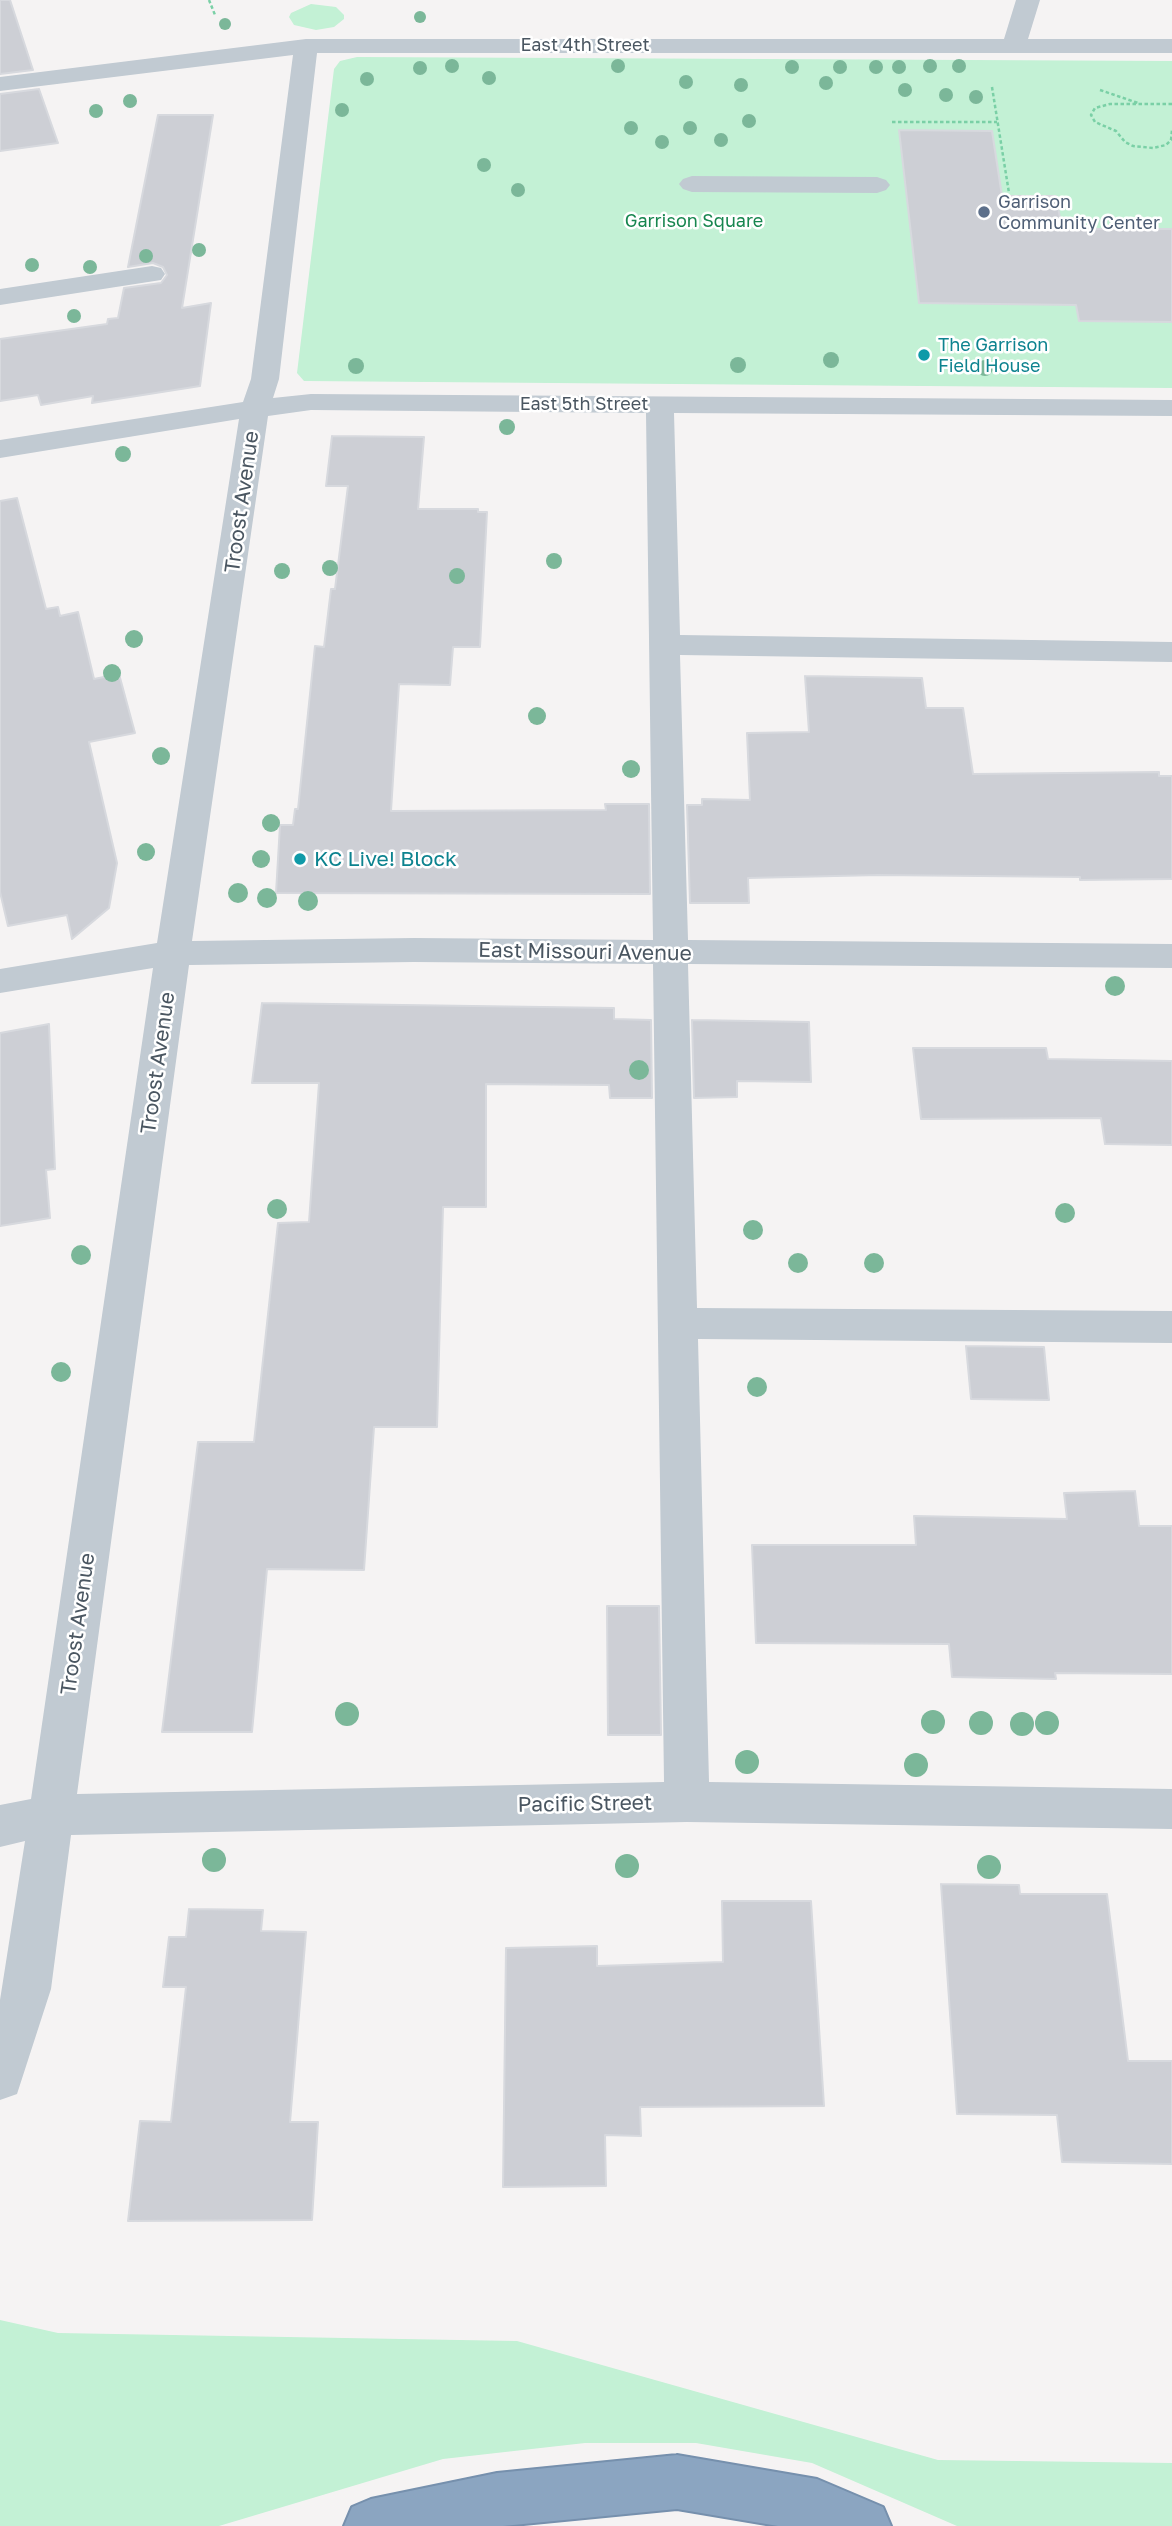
<!DOCTYPE html>
<html>
<head>
<meta charset="utf-8">
<style>
  body { margin:0 }
  canvas { display:block; background:#f5f3f3 }
</style>
</head>
<body>
<canvas width="1172" height="2526"></canvas>
<script>
const context = document.querySelector('canvas').getContext('2d');
context.lineJoin = 'round';
function paint(path, color) { context.fillStyle = color; context.fill(path, 'evenodd'); }
const poly = rows => new Path2D(rows.map(r => 'M' + r).join(''));
function strokePath(path, color, width, dash) { context.strokeStyle = color; context.lineWidth = width; context.lineCap = dash ? 'butt' : 'round'; context.setLineDash(dash || []); context.stroke(path); }
function drawText(font, color, halo, rows, align = 'center') {
  context.font = font + ' "Golos Text",sans-serif'; context.lineWidth = 5; context.setLineDash([]); context.textBaseline = 'middle'; context.strokeStyle = halo; context.fillStyle = color; for (const [text, x, y, turn = 0] of rows) {
    context.save(); context.translate(x, y); context.rotate((+turn || 0) * Math.PI / 180); context.textAlign = isNaN(turn) ? turn : align; if (halo) context.strokeText(text, 0, 0); context.fillText(text, 0, 0); context.restore();
  }
}
paint(poly([
  [311,4,336,7,344,15,344,19,334,27,316,30,294,25,289,17,291,13],
  [357,57,1172,61,1172,388,304,381,297,373,334,69,340,61],
  [0,2320,58,2333,517,2341,938,2460,1172,2463,1172,2526,957,2526,812,2463,696,2443,585,2443,443,2459,219,2526,0,2526]
]), '#c3f1d5');
const building = poly([
  [0,0,10,0,33,70,0,74,0,0],
  [39,89,58,143,0,151,0,94,39,89],
  [158,115,213,115,182,308,211,303,200,386,92,403,93,396,41,405,38,395,0,401,0,339,107,324,108,319,118,318,124,288,161,283,167,275,163,267,153,263,128,267,158,115],
  [899,130,992,131,1002,196,1056,196,1062,229,1172,229,1172,322,1079,321,1076,305,919,303,899,130],
  [332,436,424,437,418,509,478,509,478,512,487,512,480,647,453,647,450,685,399,684,391,811,606,810,605,804,649,804,650,894,276,893,280,825,293,825,295,809,298,809,315,646,324,647,331,589,335,589,348,486,326,486,332,436],
  [17,498,46,609,58,607,60,616,78,612,94,679,119,674,135,733,89,742,117,863,109,908,72,939,67,915,8,926,0,892,0,501,17,498],
  [805,676,922,678,926,708,963,708,973,774,1159,772,1159,776,1172,776,1172,879,1080,880,1080,877,879,875,748,878,749,903,690,903,687,805,702,805,702,799,750,800,747,733,809,732,805,676],
  [262,1003,614,1008,614,1019,651,1020,652,1098,610,1098,609,1085,486,1084,486,1207,443,1207,437,1427,374,1427,364,1570,267,1569,252,1732,162,1732,198,1442,254,1442,278,1223,309,1222,319,1083,252,1083,262,1003],
  [692,1020,809,1022,811,1082,737,1081,737,1097,694,1098,692,1020],
  [49,1024,55,1169,46,1170,50,1218,0,1226,0,1033,49,1024],
  [913,1048,1046,1048,1048,1059,1172,1061,1172,1145,1105,1144,1101,1118,921,1119,913,1048],
  [966,1346,1044,1347,1049,1400,971,1399,966,1346],
  [1135,1491,1139,1526,1172,1526,1172,1674,1055,1673,1056,1679,952,1677,949,1644,756,1643,752,1545,916,1545,914,1516,1067,1519,1064,1493,1135,1491],
  [607,1606,659,1606,661,1735,608,1735,607,1606],
  [941,1884,1019,1885,1020,1894,1107,1894,1128,2061,1172,2061,1172,2164,1062,2162,1057,2115,957,2114,941,1884],
  [722,1901,811,1901,824,2106,640,2107,641,2136,605,2135,606,2186,503,2187,506,1948,597,1946,597,1966,723,1962,722,1901],
  [189,1909,263,1910,261,1931,306,1932,290,2122,318,2122,312,2220,128,2221,140,2121,171,2122,186,1987,163,1987,169,1937,186,1937,189,1909]
]);
paint(building, '#cdcfd5');
strokePath(building, '#d7d9de', 2);
const highway = poly([
  [677,2455,817,2479,883,2507,891,2526,778,2526,677,2509,503,2526,344,2526,352,2507,371,2499,497,2473,677,2455]
]);
strokePath(highway, '#7690ad', 4);
strokePath(poly([
  [209,0,215,15],
  [992,87,1009,193],
  [1100,90,1138,103],
  [1172,104,1110,104,1095,108,1091,115,1095,122,1116,131,1125,142,1133,146,1153,148,1166,145,1171,140,1172,130],
  [892,122,997,122]
]), '#7ad0a6', 2.5, [3.5, 2.5]);
paint(poly([
  [1016,0,1040,0,1028,39,1172,39,1172,53,317,53,279,379,273,398,311,394,1172,400,1172,416,674,413,680,635,1172,642,1172,662,680,655,688,940,1172,944,1172,968,688,964,697,1308,1172,1311,1172,1343,698,1339,709,1782,1172,1789,1172,1829,687,1822,71,1835,51,1989,17,2094,0,2100,0,2000,25,1841,0,1847,0,1805,31,1799,153,968,0,993,0,969,157,943,239,419,0,458,0,440,243,402,251,379,293,55,0,91,0,77,306,39,1004,39,1016,0],
  [311,410,646,413,653,940,414,938,192,941,268,416,311,410],
  [414,962,653,964,664,1782,77,1794,189,965,414,962],
  [692,176,877,177,886,180,890,185,886,190,877,193,692,192,683,189,679,184,683,179,692,176],
  [152,266,161,268,165,274,161,280,0,305,0,289,152,266]
]), '#c1cad2');
paint(highway, '#8ba5c1');
context.fillStyle = '#7bb799';
for (const [x, y, r] of [
  [420,17,6],
  [225,24,6],
  [452,66,7],
  [618,66,7],
  [930,66,7],
  [959,66,7],
  [792,67,7],
  [840,67,7],
  [876,67,7],
  [899,67,7],
  [420,68,7],
  [489,78,7],
  [367,79,7],
  [686,82,7],
  [826,83,7],
  [741,85,7],
  [905,90,7],
  [946,95,7],
  [976,97,7],
  [130,101,7],
  [342,110,7],
  [96,111,7],
  [749,121,7],
  [631,128,7],
  [690,128,7],
  [721,140,7],
  [662,142,7],
  [484,165,7],
  [518,190,7],
  [199,250,7],
  [146,256,7],
  [32,265,7],
  [90,267,7],
  [74,316,7],
  [831,360,8],
  [738,365,8],
  [356,366,8],
  [985,368,8],
  [507,427,8],
  [123,454,8],
  [554,561,8],
  [330,568,8],
  [282,571,8],
  [457,576,8],
  [134,639,9],
  [112,673,9],
  [537,716,9],
  [161,756,9],
  [631,769,9],
  [271,823,9],
  [146,852,9],
  [261,859,9],
  [238,893,10],
  [267,898,10],
  [308,901,10],
  [1115,986,10],
  [639,1070,10],
  [277,1209,10],
  [1065,1213,10],
  [753,1230,10],
  [81,1255,10],
  [798,1263,10],
  [874,1263,10],
  [61,1372,10],
  [757,1387,10],
  [347,1714,12],
  [933,1722,12],
  [981,1723,12],
  [1047,1723,12],
  [1022,1724,12],
  [747,1762,12],
  [916,1765,12],
  [214,1860,12],
  [627,1866,12],
  [989,1867,12]
]) { context.beginPath(); context.arc(x, y, r, 0, 2 * Math.PI); context.fill(); }
for (const [x, y, r, color] of [
  [984,212,7,"#5c6f8a"],
  [924,355,7,"#0f9aa8"],
  [300,859,7,"#0f9aa8"]
]) { const dot = new Path2D(); dot.arc(x, y, r, 0, 2 * Math.PI); context.fillStyle = color; context.fill(dot); strokePath(dot, '#fff', 2.5); }
drawText('18px', '#4a5661', '#fff', [
  ["East 4th Street",585,45],
  ["East 5th Street",584,404]
]);
drawText('18px', '#4e5e75', '#fff', [
  ["Garrison",998,202],
  ["Community Center",998,223]
], 'left');
drawText('18px', '#17864f', '#fff', [
  ["Garrison Square",694,221]
]);
drawText('18px', '#0d838f', '#fff', [
  ["The Garrison",938,345],
  ["Field House",938,366]
], 'left');
drawText('21px', '#4a5661', '#fff', [
  ["Troost Avenue",242,502,-82],
  ["East Missouri Avenue",585,952,1],
  ["Troost Avenue",158,1063,-82],
  ["Troost Avenue",78,1624,-82],
  ["Pacific Street",585,1804,-1]
]);
drawText('21px', '#0d838f', '#fff', [
  ["KC Live! Block",314,859]
], 'left');
</script>
</body>
</html>
